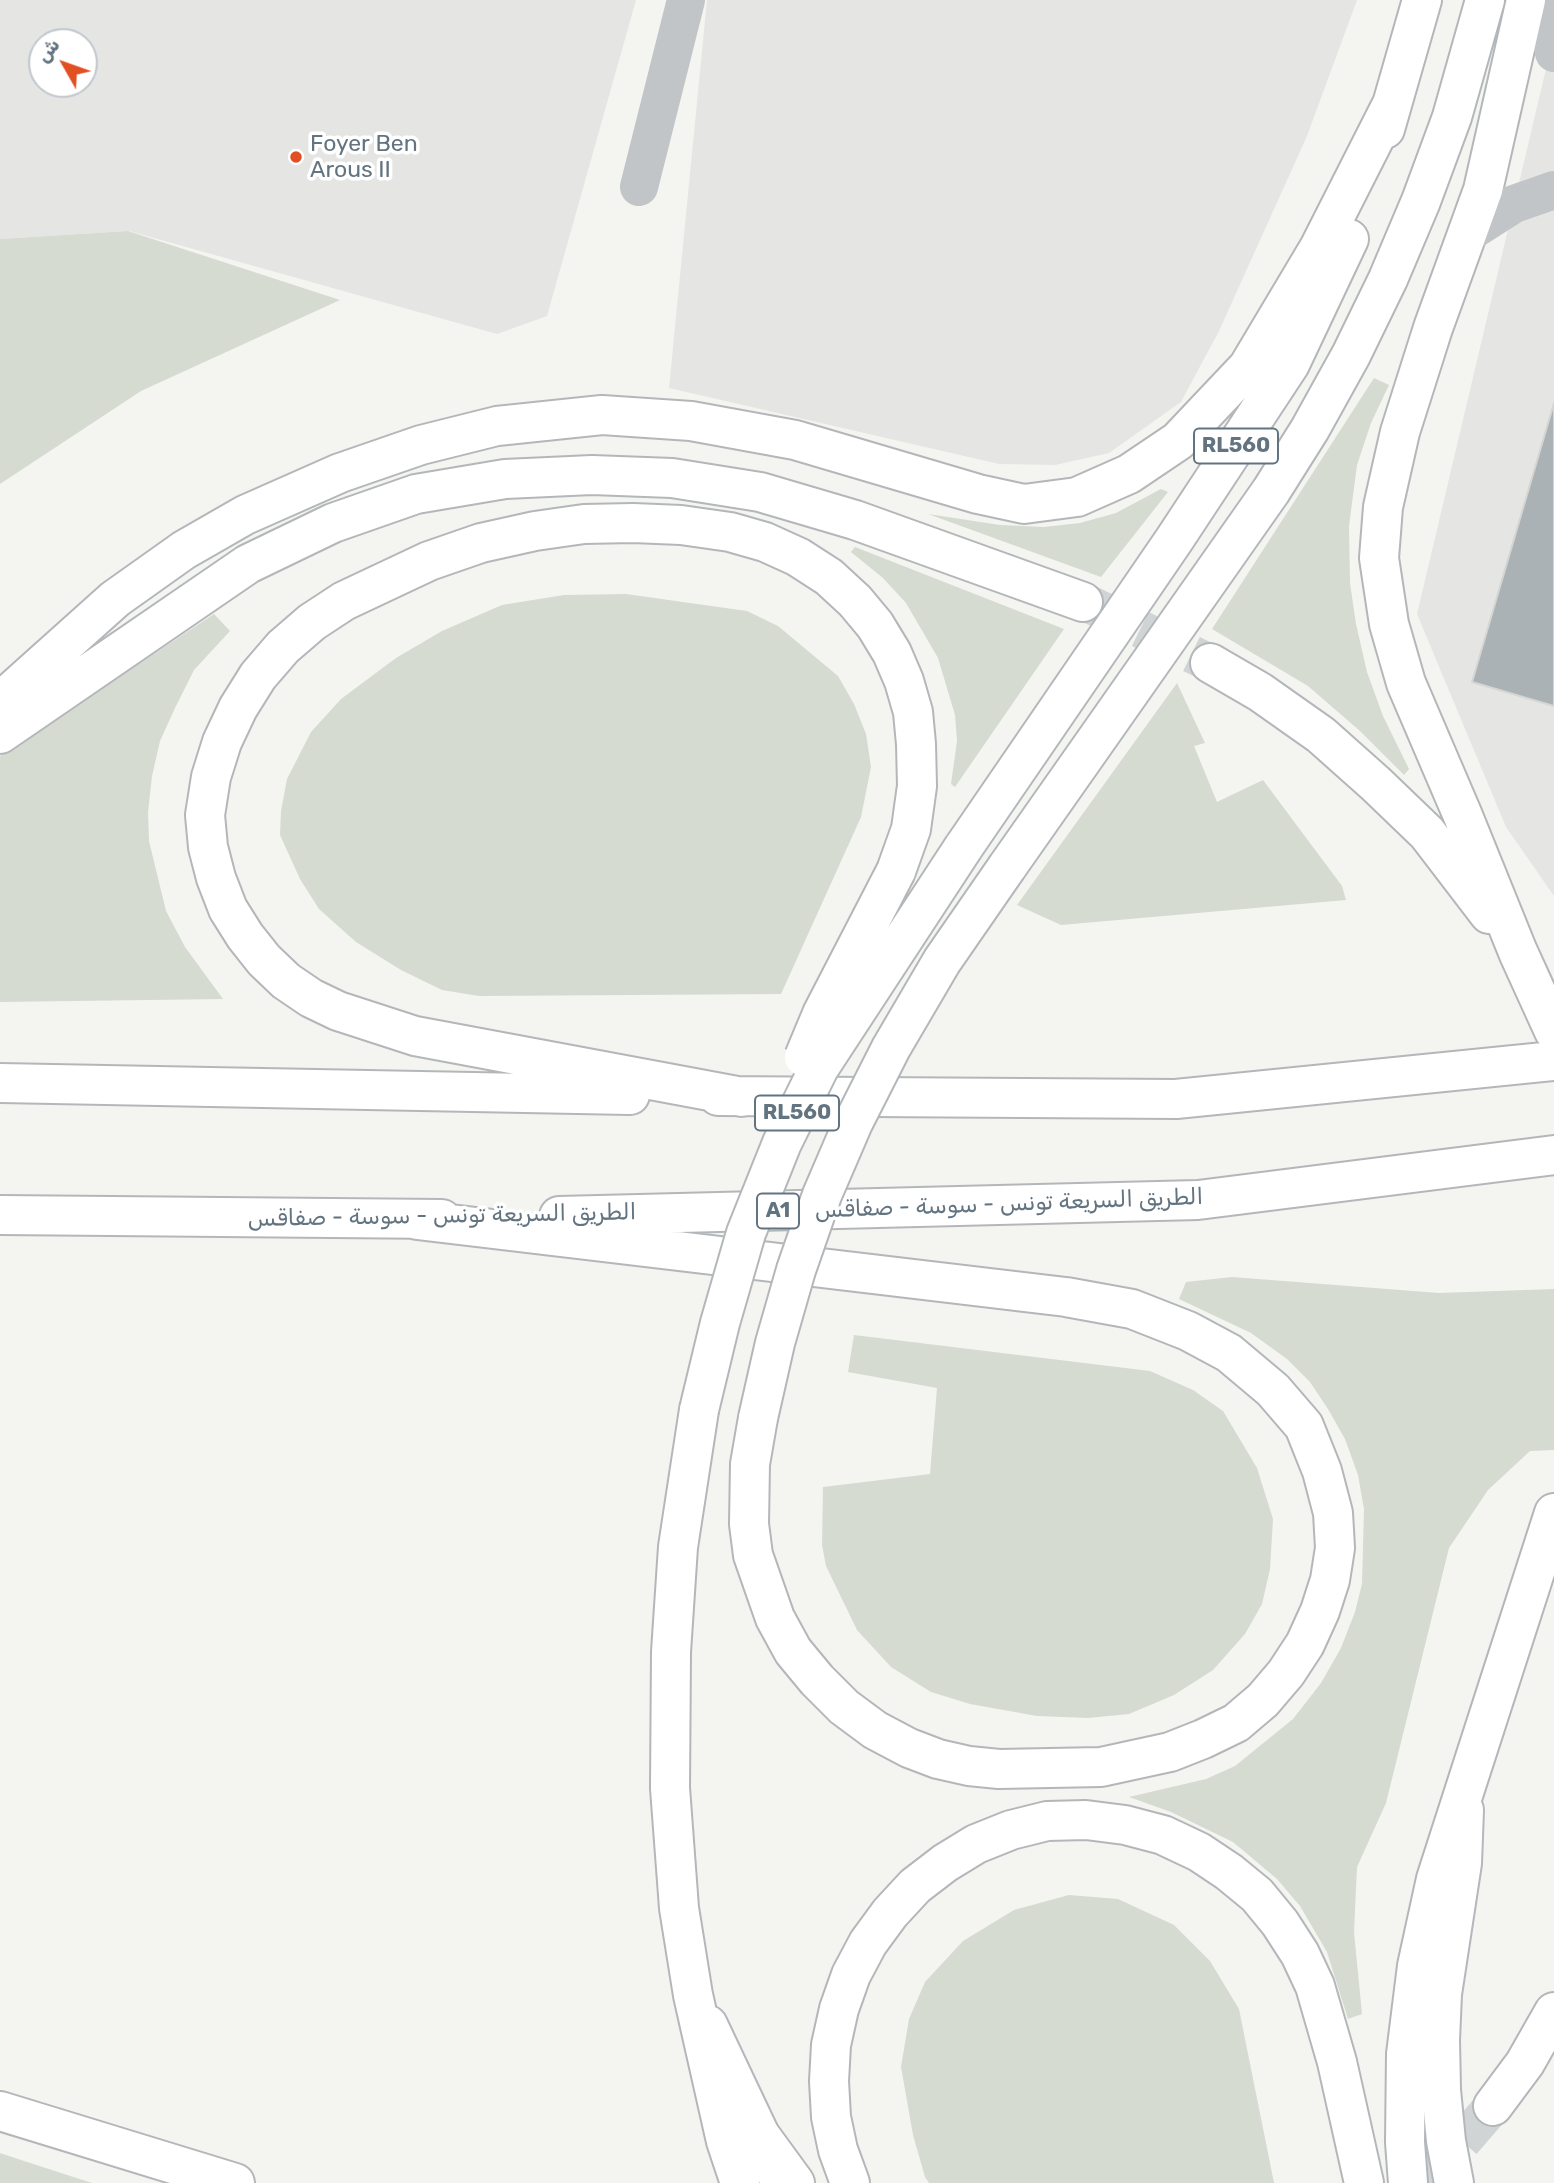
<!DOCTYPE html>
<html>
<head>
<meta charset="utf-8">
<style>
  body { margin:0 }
  #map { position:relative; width:1554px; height:2183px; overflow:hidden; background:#f4f4f0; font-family:Rubik,Cairo,sans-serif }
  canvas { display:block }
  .north { position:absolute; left:28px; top:28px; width:70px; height:70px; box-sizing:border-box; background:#fff; border:2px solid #c1c7cd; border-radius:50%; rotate:310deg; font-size:19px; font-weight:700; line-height:28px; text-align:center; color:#637481 }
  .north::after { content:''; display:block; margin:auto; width:24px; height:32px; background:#e14f23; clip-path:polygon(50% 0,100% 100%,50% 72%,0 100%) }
</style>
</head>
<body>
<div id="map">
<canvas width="1554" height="2183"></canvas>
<div class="north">ش</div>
</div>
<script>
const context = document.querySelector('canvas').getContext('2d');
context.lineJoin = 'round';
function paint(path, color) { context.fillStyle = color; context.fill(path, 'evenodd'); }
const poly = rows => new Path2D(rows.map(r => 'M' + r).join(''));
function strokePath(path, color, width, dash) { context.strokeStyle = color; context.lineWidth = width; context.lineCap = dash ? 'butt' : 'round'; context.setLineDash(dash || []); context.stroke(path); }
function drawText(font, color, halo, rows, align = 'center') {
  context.font = font + ' Rubik,Cairo,sans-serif'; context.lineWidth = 7; context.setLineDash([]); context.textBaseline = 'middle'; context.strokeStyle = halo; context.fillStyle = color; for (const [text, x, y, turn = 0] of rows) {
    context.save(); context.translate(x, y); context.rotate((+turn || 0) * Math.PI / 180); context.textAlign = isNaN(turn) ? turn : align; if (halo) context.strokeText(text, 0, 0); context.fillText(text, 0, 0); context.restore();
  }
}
paint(poly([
  [0,0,636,0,547,316,497,334,129,231,0,239],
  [42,42,84,42,84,84,42,84],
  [707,0,1357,0,1307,136,1219,331,1181,402,1109,453,1055,465,999,464,669,388],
  [1554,35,1554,896,1506,827,1417,614]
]), '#e5e6e4');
paint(poly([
  [128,231,340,300,141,391,0,484,0,239],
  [1374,378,1389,385,1371,423,1357,465,1349,526,1350,583,1356,624,1367,672,1383,716,1409,769,1404,775,1360,731,1308,686,1212,629],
  [1161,489,1168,492,1101,577,928,514,1000,525,1044,527,1080,523,1116,513],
  [855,547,1064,629,955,787,951,784,957,741,955,715,938,658,906,603,883,578,851,552],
  [626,594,747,611,778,626,838,676,854,704,866,734,871,767,861,817,781,994,479,996,442,990,401,970,356,942,319,909,300,879,280,835,281,811,287,779,311,732,341,699,396,658,442,631,502,605,564,595],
  [214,614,230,631,194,670,175,708,160,741,152,776,148,812,149,841,166,911,185,947,223,999,0,1002,0,756],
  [1177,683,1205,743,1194,746,1217,802,1263,780,1342,886,1346,900,1061,925,1017,905],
  [1232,1277,1439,1293,1554,1289,1554,1450,1530,1451,1488,1490,1449,1548,1386,1803,1357,1867,1354,1932,1362,2014,1348,2019,1327,1952,1300,1906,1277,1879,1233,1842,1171,1812,1129,1797,1206,1779,1235,1766,1293,1719,1321,1683,1341,1648,1355,1612,1362,1584,1364,1509,1358,1475,1345,1439,1328,1409,1310,1382,1287,1359,1251,1333,1179,1299,1186,1282],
  [854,1335,1150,1371,1193,1390,1223,1411,1257,1468,1273,1519,1270,1569,1262,1604,1245,1634,1213,1670,1174,1695,1129,1714,1088,1718,1037,1716,970,1704,931,1692,891,1667,857,1630,826,1566,822,1545,823,1487,930,1474,937,1388,848,1372],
  [1069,1895,1118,1899,1174,1925,1210,1961,1239,2009,1274,2183,929,2183,925,2177,913,2135,901,2067,909,2019,925,1982,963,1941,1014,1910],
  [0,2153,24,2161,92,2183,0,2183]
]), '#d5dbd1');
const building = poly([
  [1554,403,1554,706,1472,682,1554,403]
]);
paint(building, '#aab2b6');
strokePath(building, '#d5d5d3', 2);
strokePath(poly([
  [1089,604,1210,663],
  [1423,2183,1448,2158,1493,2106]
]), '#d0d4d4', 38, [38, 19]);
const major = poly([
  [708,2025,760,2135,772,2168],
  [1454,2183,1446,2141,1441,2090,1440,2040,1442,1994,1462,1863,1464,1810]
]);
const highway = poly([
  [1526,0,1483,190,1433,328,1400,432,1383,507,1379,558,1389,624,1406,683,1463,816,1518,952,1554,1031],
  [1385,129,1422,0],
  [1210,663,1260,692,1321,735,1376,784,1427,833,1489,914],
  [0,702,115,599,184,550,245,515,340,473,421,445,497,426,602,415,691,421,795,440,978,494,1024,504,1077,497,1129,474,1178,441,1248,367,1319,248,1391,106],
  [0,734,248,564,333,523,416,494,505,479,592,475,672,478,760,492,855,520,1083,602],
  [963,848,1174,540,1290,364,1349,239],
  [1007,867,1271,491,1310,429,1351,355,1388,279,1421,201,1452,117,1485,0],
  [0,1083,630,1095],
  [718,1096,1176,1099,1554,1061],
  [742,1097,415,1036,338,1011,311,998,286,981,264,960,245,936,228,909,216,878,208,847,205,815,211,777,222,742,238,708,258,676,283,647,312,622,344,601,429,561,481,543,535,531,584,524,633,523,681,525,730,532,765,542,798,557,829,577,855,601,875,625,892,653,904,681,913,712,916,744,917,786,911,829,896,871],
  [0,1215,442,1219],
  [559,1216,1198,1200,1554,1155],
  [417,1220,1066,1297,1132,1309,1188,1331,1229,1353,1273,1390,1304,1426,1322,1471,1333,1513,1335,1548,1330,1580,1320,1611,1305,1644,1286,1673,1263,1700,1236,1723,1203,1739,1170,1752,1101,1767,999,1769,969,1766,938,1759,909,1748,875,1730,844,1707,817,1680,793,1651,775,1618,753,1555,749,1524,750,1464,758,1418],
  [699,1410,678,1547,671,1652,670,1788,679,1908,693,1995,726,2141,740,2183],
  [1493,2106,1525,2063,1554,2012],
  [0,2111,235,2183],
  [760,2135,795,2183],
  [850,2183,838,2150,831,2117,829,2081,831,2045,839,2009,851,1975,868,1943,890,1913,915,1886,945,1863,976,1844,1011,1830,1047,1821,1086,1820,1125,1825,1163,1835,1199,1852,1229,1872,1257,1895,1280,1923,1300,1954,1315,1986,1337,2062,1364,2183],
  [1408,2183,1405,2142,1406,2054,1417,1966,1436,1879,1554,1513]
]);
strokePath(major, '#b4b8bc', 42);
strokePath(highway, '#b4b7ba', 42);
strokePath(poly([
  [1546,0,1554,53],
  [639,187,686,0],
  [1467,234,1514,204,1554,190]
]), '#c1c5c8', 38);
strokePath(major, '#fff', 38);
strokePath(highway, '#fff', 38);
const highwayBridge = poly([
  [804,1057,822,1014,896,871],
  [699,1410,720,1323,746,1233,782,1143,819,1068,963,848],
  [758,1418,775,1343,796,1270,822,1195,853,1123,891,1048,942,961,1007,867]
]);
strokePath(highwayBridge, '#b4b7ba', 42, []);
strokePath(highwayBridge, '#fff', 38);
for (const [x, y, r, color] of [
  [296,157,7,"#e14f23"]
]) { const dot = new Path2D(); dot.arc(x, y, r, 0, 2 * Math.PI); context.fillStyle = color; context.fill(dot); strokePath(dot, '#fff', 2.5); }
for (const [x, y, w] of [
  [1236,446,84],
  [797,1113,84],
  [778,1211,42]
]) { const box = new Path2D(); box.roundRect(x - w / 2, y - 17.5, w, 35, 5); context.fillStyle = '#fff'; context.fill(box); strokePath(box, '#637481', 2); }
drawText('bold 21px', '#637481', null, [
  ["RL560",1236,446],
  ["RL560",797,1113],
  ["A1",778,1211]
]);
drawText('23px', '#637481', '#fff', [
  ["Foyer Ben",310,144],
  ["Arous II",310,170]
], 'left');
drawText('23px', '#637481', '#fff', [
  ["الطريق السريعة تونس - سوسة - صفاقس",1009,1204,-2],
  ["الطريق السريعة تونس - سوسة - صفاقس",442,1216,-1]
]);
</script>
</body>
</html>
